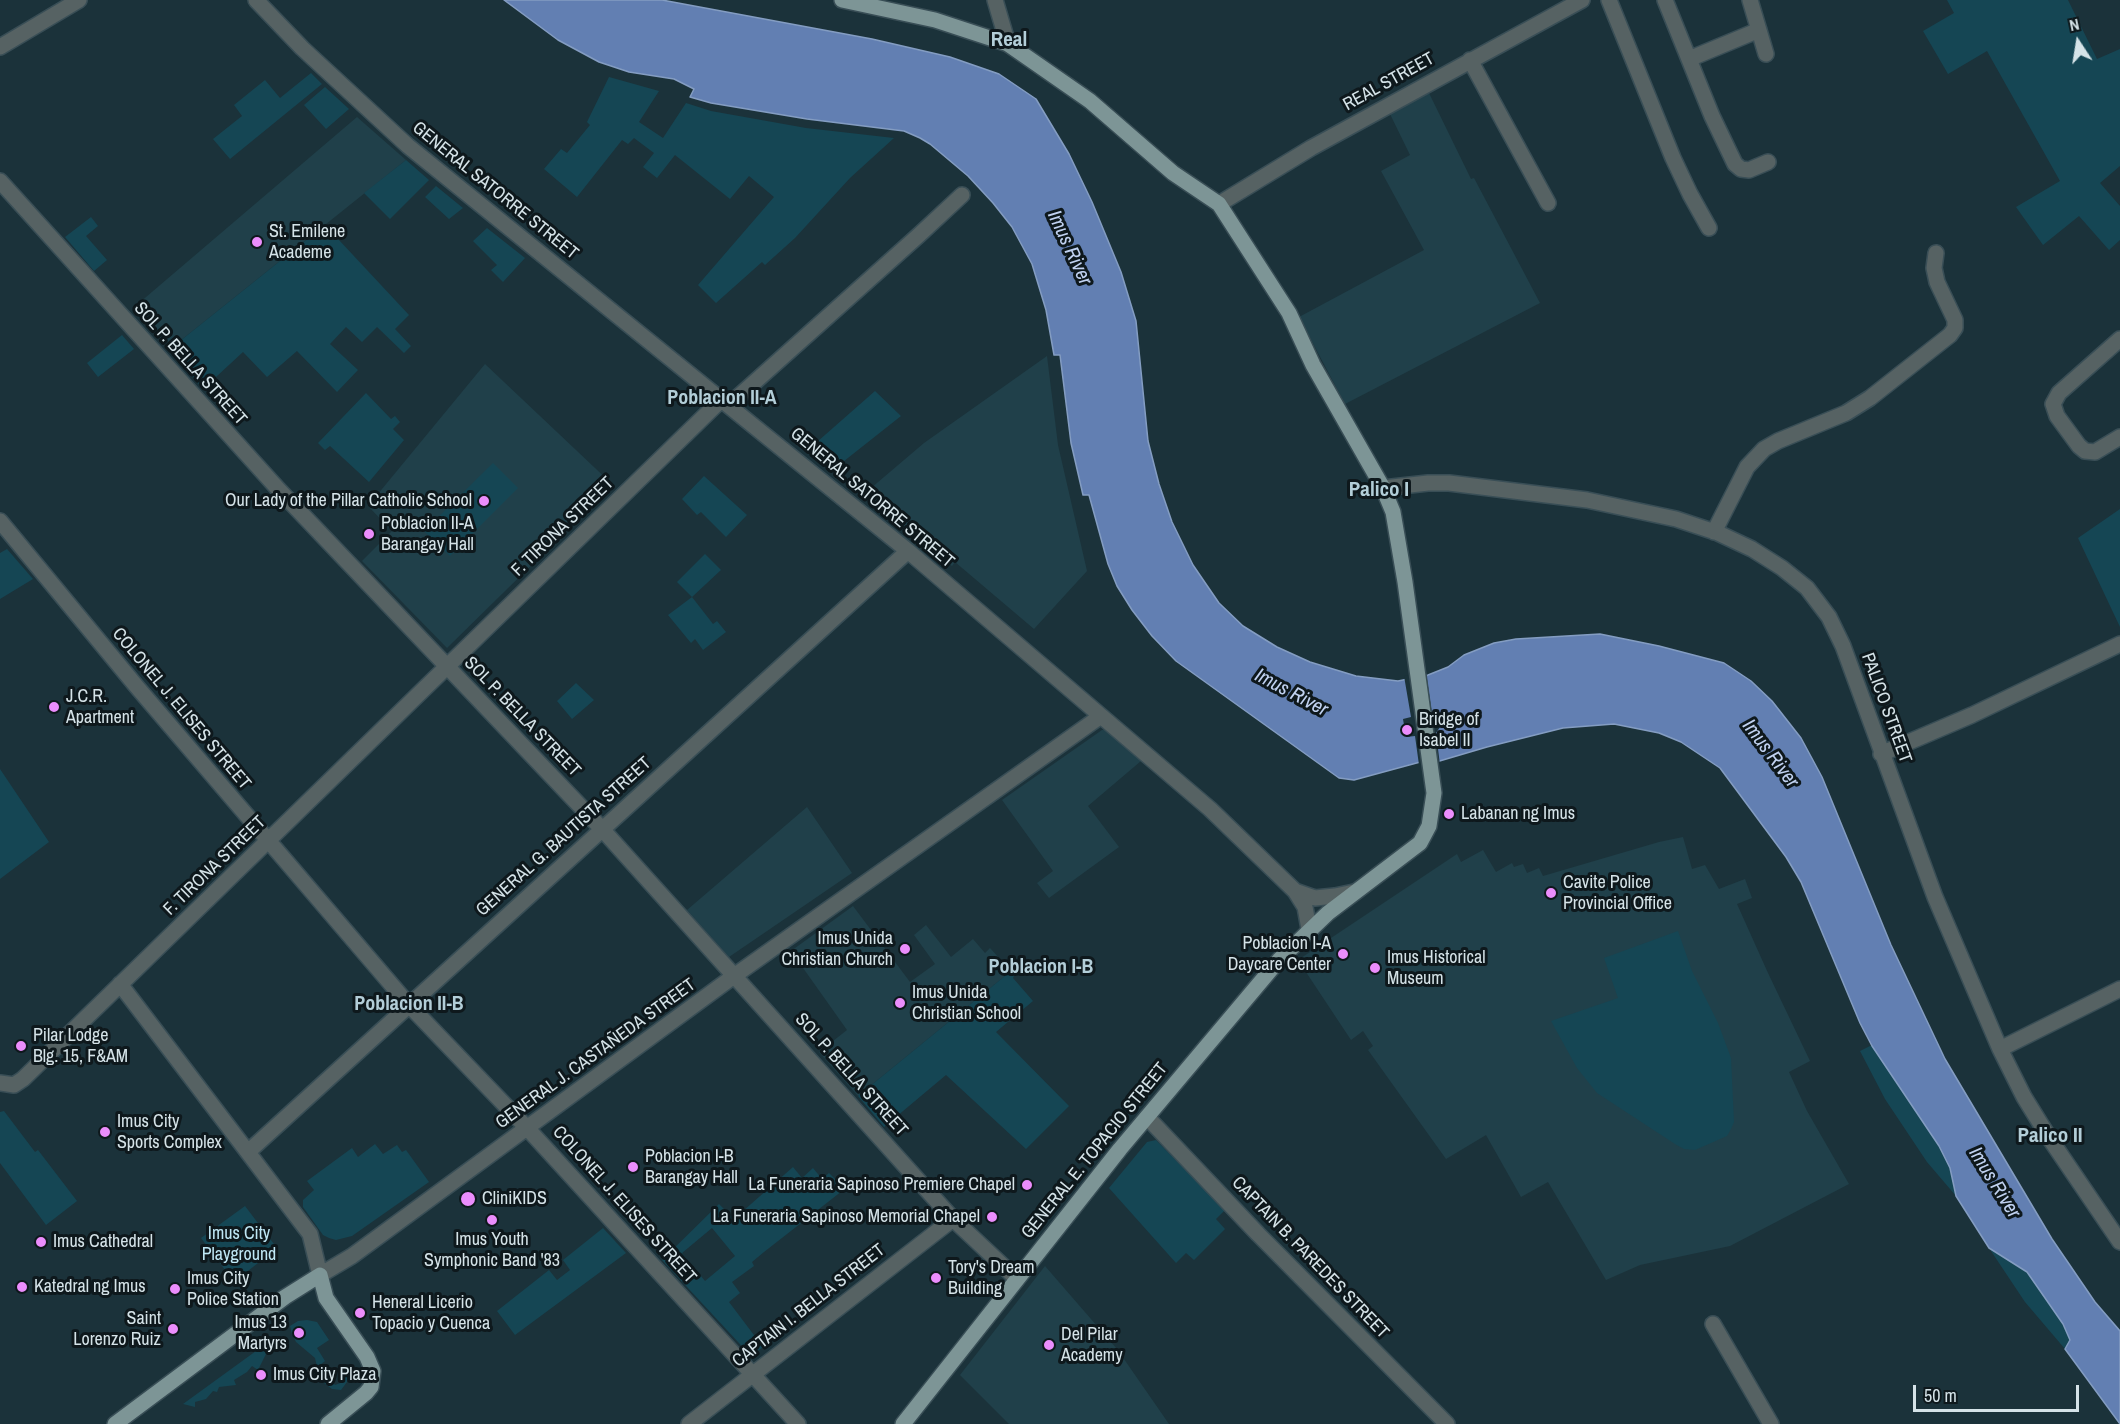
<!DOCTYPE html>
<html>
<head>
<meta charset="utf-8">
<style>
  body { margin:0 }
  #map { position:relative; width:2120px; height:1424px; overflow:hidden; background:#1b323a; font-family:"Archivo Narrow",sans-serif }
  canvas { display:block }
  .north { position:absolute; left:2048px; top:12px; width:60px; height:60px; -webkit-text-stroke:4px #0e181c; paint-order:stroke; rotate:348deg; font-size:16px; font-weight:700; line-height:24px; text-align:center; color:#d5e3e8 }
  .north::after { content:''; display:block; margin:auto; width:21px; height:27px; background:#d5e3e8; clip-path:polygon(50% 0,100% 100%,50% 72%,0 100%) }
  .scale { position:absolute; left:1913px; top:1385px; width:166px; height:27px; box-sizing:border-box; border:3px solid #d5e3e8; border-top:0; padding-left:8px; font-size:18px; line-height:21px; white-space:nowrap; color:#d5e3e8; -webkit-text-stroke:4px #0e181c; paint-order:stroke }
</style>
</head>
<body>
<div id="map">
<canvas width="2120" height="1424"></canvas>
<div class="north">N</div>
<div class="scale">50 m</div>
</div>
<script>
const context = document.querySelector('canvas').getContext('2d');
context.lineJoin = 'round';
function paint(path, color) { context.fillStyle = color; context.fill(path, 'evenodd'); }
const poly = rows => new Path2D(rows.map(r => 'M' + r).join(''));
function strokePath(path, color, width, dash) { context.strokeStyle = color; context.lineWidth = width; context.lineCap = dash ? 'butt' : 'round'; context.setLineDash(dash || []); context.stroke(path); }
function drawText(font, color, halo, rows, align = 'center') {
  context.font = font + ' "Archivo Narrow",sans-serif'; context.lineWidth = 6; context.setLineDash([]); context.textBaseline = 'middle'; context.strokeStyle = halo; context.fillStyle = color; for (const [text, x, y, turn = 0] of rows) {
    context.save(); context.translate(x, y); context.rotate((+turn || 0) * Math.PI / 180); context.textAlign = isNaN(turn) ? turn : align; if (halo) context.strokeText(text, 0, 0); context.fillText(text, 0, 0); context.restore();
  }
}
paint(poly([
  [1429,93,1471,179,1474,178,1540,303,1345,404,1299,317,1424,250,1381,171,1410,155,1390,114],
  [357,117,406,160,170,349,132,309],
  [1047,356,1058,445,1087,571,1034,629,955,562,952,566,864,494,924,443],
  [485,364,613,485,447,648,362,561,392,531,368,506],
  [1102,730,1109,730,1141,761,1088,806,1119,847,1049,898,1037,883,1053,871,1002,800],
  [807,807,852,873,729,957,687,910],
  [1683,837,1692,869,1705,865,1719,889,1745,879,1752,898,1737,904,1768,973,1810,1061,1789,1072,1807,1111,1849,1184,1730,1246,1640,1265,1606,1280,1548,1182,1521,1197,1486,1135,1446,1159,1368,1050,1373,1046,1363,1031,1351,1040,1298,960,1457,854,1461,862,1483,850,1496,872,1512,863,1514,867,1523,864,1527,873,1539,868,1543,876,1659,842],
  [853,906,910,982,935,964,914,935,926,925,951,957,973,939,985,953,990,948,1011,971,858,1096,819,1052,847,1030,791,951],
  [1045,1266,1117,1349,1169,1424,1009,1424,960,1375]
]), '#20404a');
paint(poly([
  [1947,0,2068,0,2097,59,2120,49,2120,166,2100,183,2120,206,2120,240,2109,250,2079,216,2043,245,2016,207,2060,181,1987,51,1948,74,1923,31,1954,13],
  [311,73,322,84,230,159,213,139,242,116,234,105,265,80,280,98],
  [609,77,659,91,639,122,663,138,686,103,711,111,806,128,894,138,850,178,795,238,765,265,762,262,716,303,698,285,774,197,749,176,730,199,675,155,657,178,643,167,654,153,634,138,628,144,622,140,577,197,544,169,561,149,567,153,590,125,587,122],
  [325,87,349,109,326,129,304,105],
  [406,160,429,180,390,219,364,193],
  [436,186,463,208,449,219,425,197],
  [91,217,98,226,86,236,107,260,94,271,65,237],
  [325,225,409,315,395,329,411,346,404,353,377,327,362,342,346,327,330,344,358,370,337,392,297,351,267,377,243,352,203,389,170,349],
  [487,228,525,258,503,282,491,270,497,265,473,241],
  [122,335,134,349,98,377,87,363],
  [875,391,901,416,834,469,809,449],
  [366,393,391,419,395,416,400,422,393,429,404,440,369,482,330,446,325,450,318,443],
  [493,463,518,488,450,556,424,531],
  [704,476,747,515,726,537,701,512,697,515,682,499],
  [2120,509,2120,627,2078,538],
  [7,549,33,579,0,599,0,553],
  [705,554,721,570,692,597,713,624,717,621,726,632,703,650,695,639,691,643,668,615,692,597,677,582],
  [576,683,594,700,572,719,557,701],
  [0,769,49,842,0,879],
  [1678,931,1692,971,1718,1023,1731,1058,1734,1122,1731,1129,1727,1136,1695,1150,1684,1149,1675,1144,1597,1093,1577,1068,1551,1021,1618,998,1604,958],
  [1011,971,1014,976,1013,978,1033,1001,996,1032,1069,1106,1026,1149,946,1075,884,1127,858,1096],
  [1872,1045,1939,1146,1950,1168,1956,1196,1927,1162,1885,1099,1860,1051],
  [4,1111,35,1152,38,1150,77,1201,46,1225,0,1163,0,1112],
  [1156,1140,1225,1210,1216,1219,1225,1229,1194,1260,1186,1253,1176,1263,1109,1188,1147,1142],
  [375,1144,383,1154,397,1145,402,1152,406,1150,429,1182,352,1236,336,1240,329,1238,323,1235,303,1207,303,1200,314,1190,307,1181,352,1148,358,1157],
  [793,1167,802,1178,813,1168,822,1179,829,1173,837,1181,844,1175,851,1184,764,1252,752,1262,754,1266,732,1282,740,1293,729,1302,763,1347,751,1356,662,1260,719,1204,734,1219],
  [712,1228,735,1256,705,1281,682,1253],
  [245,1206,277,1248,234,1282,201,1238],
  [603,1228,626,1253,515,1335,497,1311,549,1270,557,1280,570,1270,563,1260],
  [1989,1248,2027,1271,2063,1324,2070,1340,2065,1349,2025,1302],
  [307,1320,317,1322,329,1340,317,1348,325,1361,320,1365,322,1371,335,1385,343,1382,343,1375,347,1373,347,1382,341,1390,332,1389,320,1380,315,1358,296,1342,292,1334,290,1326,298,1321],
  [267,1343,266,1354,258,1370,252,1366,247,1372,234,1380,236,1385,219,1387,217,1392,213,1391,206,1399,195,1402,195,1407,183,1404]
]), '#154654');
const water = poly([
  [504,0,662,0,872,39,950,57,999,74,1036,99,1069,154,1092,202,1121,272,1136,321,1148,441,1159,484,1172,522,1193,565,1219,603,1243,626,1277,647,1310,662,1356,676,1398,681,1428,675,1448,667,1464,655,1494,643,1516,639,1600,634,1659,646,1724,663,1751,681,1772,701,1801,738,1822,777,1891,945,1945,1059,2052,1239,2095,1302,2120,1331,2120,1424,2065,1349,2070,1340,2063,1324,2027,1272,1989,1248,1956,1196,1950,1168,1939,1146,1872,1046,1860,1023,1801,882,1786,857,1720,768,1681,742,1659,733,1614,724,1563,728,1487,747,1426,765,1424,761,1354,780,1339,778,1176,661,1152,636,1132,610,1117,586,1108,564,1089,495,1083,495,1071,443,1060,355,1054,355,1046,310,1032,264,1012,227,993,203,968,176,930,144,920,138,904,131,807,119,711,103,690,97,694,89,674,79,629,72,599,62,558,40,504,0]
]);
paint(water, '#627fb2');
strokePath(water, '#849dc2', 1.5);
paint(poly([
  [1426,672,1432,714,1444,721,1436,733,1440,765,1426,768,1422,764,1419,765,1415,736,1406,737,1403,719,1411,717,1404,676]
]), '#1b323a');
const minor = poly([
  [256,0,302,48,408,146,908,551,1210,809,1295,891,1305,907,1309,929],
  [995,0,1008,44],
  [1609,0,1673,158,1690,194,1709,228],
  [1665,0,1712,116,1735,164,1741,169,1749,170,1768,162],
  [1750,0,1766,54],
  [0,47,79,0],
  [1689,59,1759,30],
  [1470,60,1548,203],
  [0,181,279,490,602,829,953,1219,1017,1279],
  [1219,204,1311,148,1582,0],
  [2120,339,2059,393,2053,404,2057,416,2079,446,2085,451,2095,452,2120,437],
  [729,405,919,235,962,195],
  [1383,488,1428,483,1449,483,1587,500,1676,519,1718,533,1752,549,1782,568,1807,588,1829,617,1843,646,1935,897,2000,1049,2024,1097,2050,1139,2120,1242],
  [0,521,137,687,409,1005,528,1129,798,1424],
  [1714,532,1747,467,1764,449,1778,441,1846,413,1870,398,1950,335,1955,328,1955,320,1937,282,1934,268,1936,253],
  [1881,754,1972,715,2120,644],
  [1295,891,1315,898,1335,896,1354,892],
  [120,984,310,1234,320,1275,352,1256,734,976,1101,716],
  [2000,1049,2120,989],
  [0,1083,14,1085,23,1079,722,399],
  [1147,1117,1258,1234,1447,1424],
  [248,1152,908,551],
  [1713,1324,1771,1424],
  [689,1424,953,1219]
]);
const major = poly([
  [842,0,935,20,1008,44,1090,101,1173,173,1219,204,1289,313,1313,365,1383,488,1393,512,1405,582,1434,793,1429,826,1420,843,1328,913,1279,960,1120,1149,903,1424],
  [115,1424,285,1297,320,1275,326,1298,367,1357,373,1371,371,1387,366,1393,328,1424]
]);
strokePath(minor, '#394e56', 18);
strokePath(major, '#394e56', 18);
strokePath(minor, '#566263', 15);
strokePath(major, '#7d9596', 15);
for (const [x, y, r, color] of [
  [257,242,6,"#eb8dfc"],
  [484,501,6,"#eb8dfc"],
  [369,534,6,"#eb8dfc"],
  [54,707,6,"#eb8dfc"],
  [1407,730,6,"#eb8dfc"],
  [1449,814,6,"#eb8dfc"],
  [1551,893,6,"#eb8dfc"],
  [905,949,6,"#eb8dfc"],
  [1343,954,6,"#eb8dfc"],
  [1375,968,6,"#eb8dfc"],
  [900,1003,6,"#eb8dfc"],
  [21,1046,6,"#eb8dfc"],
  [105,1132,6,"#eb8dfc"],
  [633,1167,6,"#eb8dfc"],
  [1027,1185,6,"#eb8dfc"],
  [468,1199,8,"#eb8dfc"],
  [992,1217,6,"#eb8dfc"],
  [492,1220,6,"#eb8dfc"],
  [41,1242,6,"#eb8dfc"],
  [936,1278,6,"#eb8dfc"],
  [22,1287,6,"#eb8dfc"],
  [175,1289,6,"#eb8dfc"],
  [360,1313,6,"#eb8dfc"],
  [173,1329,6,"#eb8dfc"],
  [299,1333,6,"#eb8dfc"],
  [1049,1345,6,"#eb8dfc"],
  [261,1375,6,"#eb8dfc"]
]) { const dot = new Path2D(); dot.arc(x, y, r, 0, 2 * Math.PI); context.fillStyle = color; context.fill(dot); strokePath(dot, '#0e181c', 2); }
drawText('18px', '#d5e3e8', '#0e181c', [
  ["REAL STREET",1389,82,-29],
  ["GENERAL SATORRE STREET",495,191,39],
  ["SOL P. BELLA STREET",190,364,48],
  ["GENERAL SATORRE STREET",872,498,40],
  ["F. TIRONA STREET",563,527,-44],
  ["PALICO STREET",1886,708,70],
  ["COLONEL J. ELISES STREET",181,709,50],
  ["SOL P. BELLA STREET",522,717,46],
  ["GENERAL G. BAUTISTA STREET",564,837,-42],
  ["F. TIRONA STREET",215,866,-44],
  ["GENERAL J. CASTAÑEDA STREET",596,1054,-36],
  ["SOL P. BELLA STREET",851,1075,48],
  ["GENERAL E. TOPACIO STREET",1095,1151,-51],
  ["COLONEL J. ELISES STREET",624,1205,48],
  ["CAPTAIN B. PAREDES STREET",1310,1258,46],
  ["CAPTAIN I. BELLA STREET",809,1306,-38]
]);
drawText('18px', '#d5e3e8', '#0e181c', [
  ["St. Emilene",269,232],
  ["Academe",269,253],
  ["Our Lady of the Pillar Catholic School",472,501,"right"],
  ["Poblacion II-A",381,524],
  ["Barangay Hall",381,545],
  ["J.C.R.",66,697],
  ["Apartment",66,718],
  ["Bridge of",1419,720],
  ["Isabel II",1419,741],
  ["Labanan ng Imus",1461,814],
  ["Cavite Police",1563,883],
  ["Provincial Office",1563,904],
  ["Imus Unida",893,939,"right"],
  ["Christian Church",893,960,"right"],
  ["Poblacion I-A",1331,944,"right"],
  ["Daycare Center",1331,965,"right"],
  ["Imus Historical",1387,958],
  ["Museum",1387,979],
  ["Imus Unida",912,993],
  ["Christian School",912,1014],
  ["Pilar Lodge",33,1036],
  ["Blg. 15, F&AM",33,1057],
  ["Imus City",117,1122],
  ["Sports Complex",117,1143],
  ["Poblacion I-B",645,1157],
  ["Barangay Hall",645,1178],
  ["La Funeraria Sapinoso Premiere Chapel",1015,1185,"right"],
  ["CliniKIDS",482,1199],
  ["La Funeraria Sapinoso Memorial Chapel",980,1217,"right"],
  ["Imus Youth",492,1240,"center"],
  ["Symphonic Band '83",492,1261,"center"],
  ["Imus Cathedral",53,1242],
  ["Tory's Dream",948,1268],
  ["Building",948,1289],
  ["Imus City",187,1279],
  ["Police Station",187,1300],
  ["Katedral ng Imus",34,1287],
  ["Heneral Licerio",372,1303],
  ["Topacio y Cuenca",372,1324],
  ["Saint",161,1319,"right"],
  ["Lorenzo Ruiz",161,1340,"right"],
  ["Imus 13",287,1323,"right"],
  ["Martyrs",287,1344,"right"],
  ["Del Pilar",1061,1335],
  ["Academy",1061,1356],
  ["Imus City Plaza",273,1375]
], 'left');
drawText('18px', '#bfe7f5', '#0e181c', [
  ["Imus City",239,1234],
  ["Playground",239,1255]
]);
drawText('italic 20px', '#c1d2f1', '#0e181c', [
  ["Imus River",1069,248,65],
  ["Imus River",1291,693,28],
  ["Imus River",1770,754,53],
  ["Imus River",1994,1183,58]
]);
drawText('bold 20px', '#b3ced8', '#0e181c', [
  ["Poblacion II-A",722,399],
  ["Poblacion I-B",1041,968],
  ["Poblacion II-B",409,1005]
]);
drawText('bold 21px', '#b3ced8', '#0e181c', [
  ["Real",1009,40],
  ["Palico I",1379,490],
  ["Palico II",2050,1136]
]);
</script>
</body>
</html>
